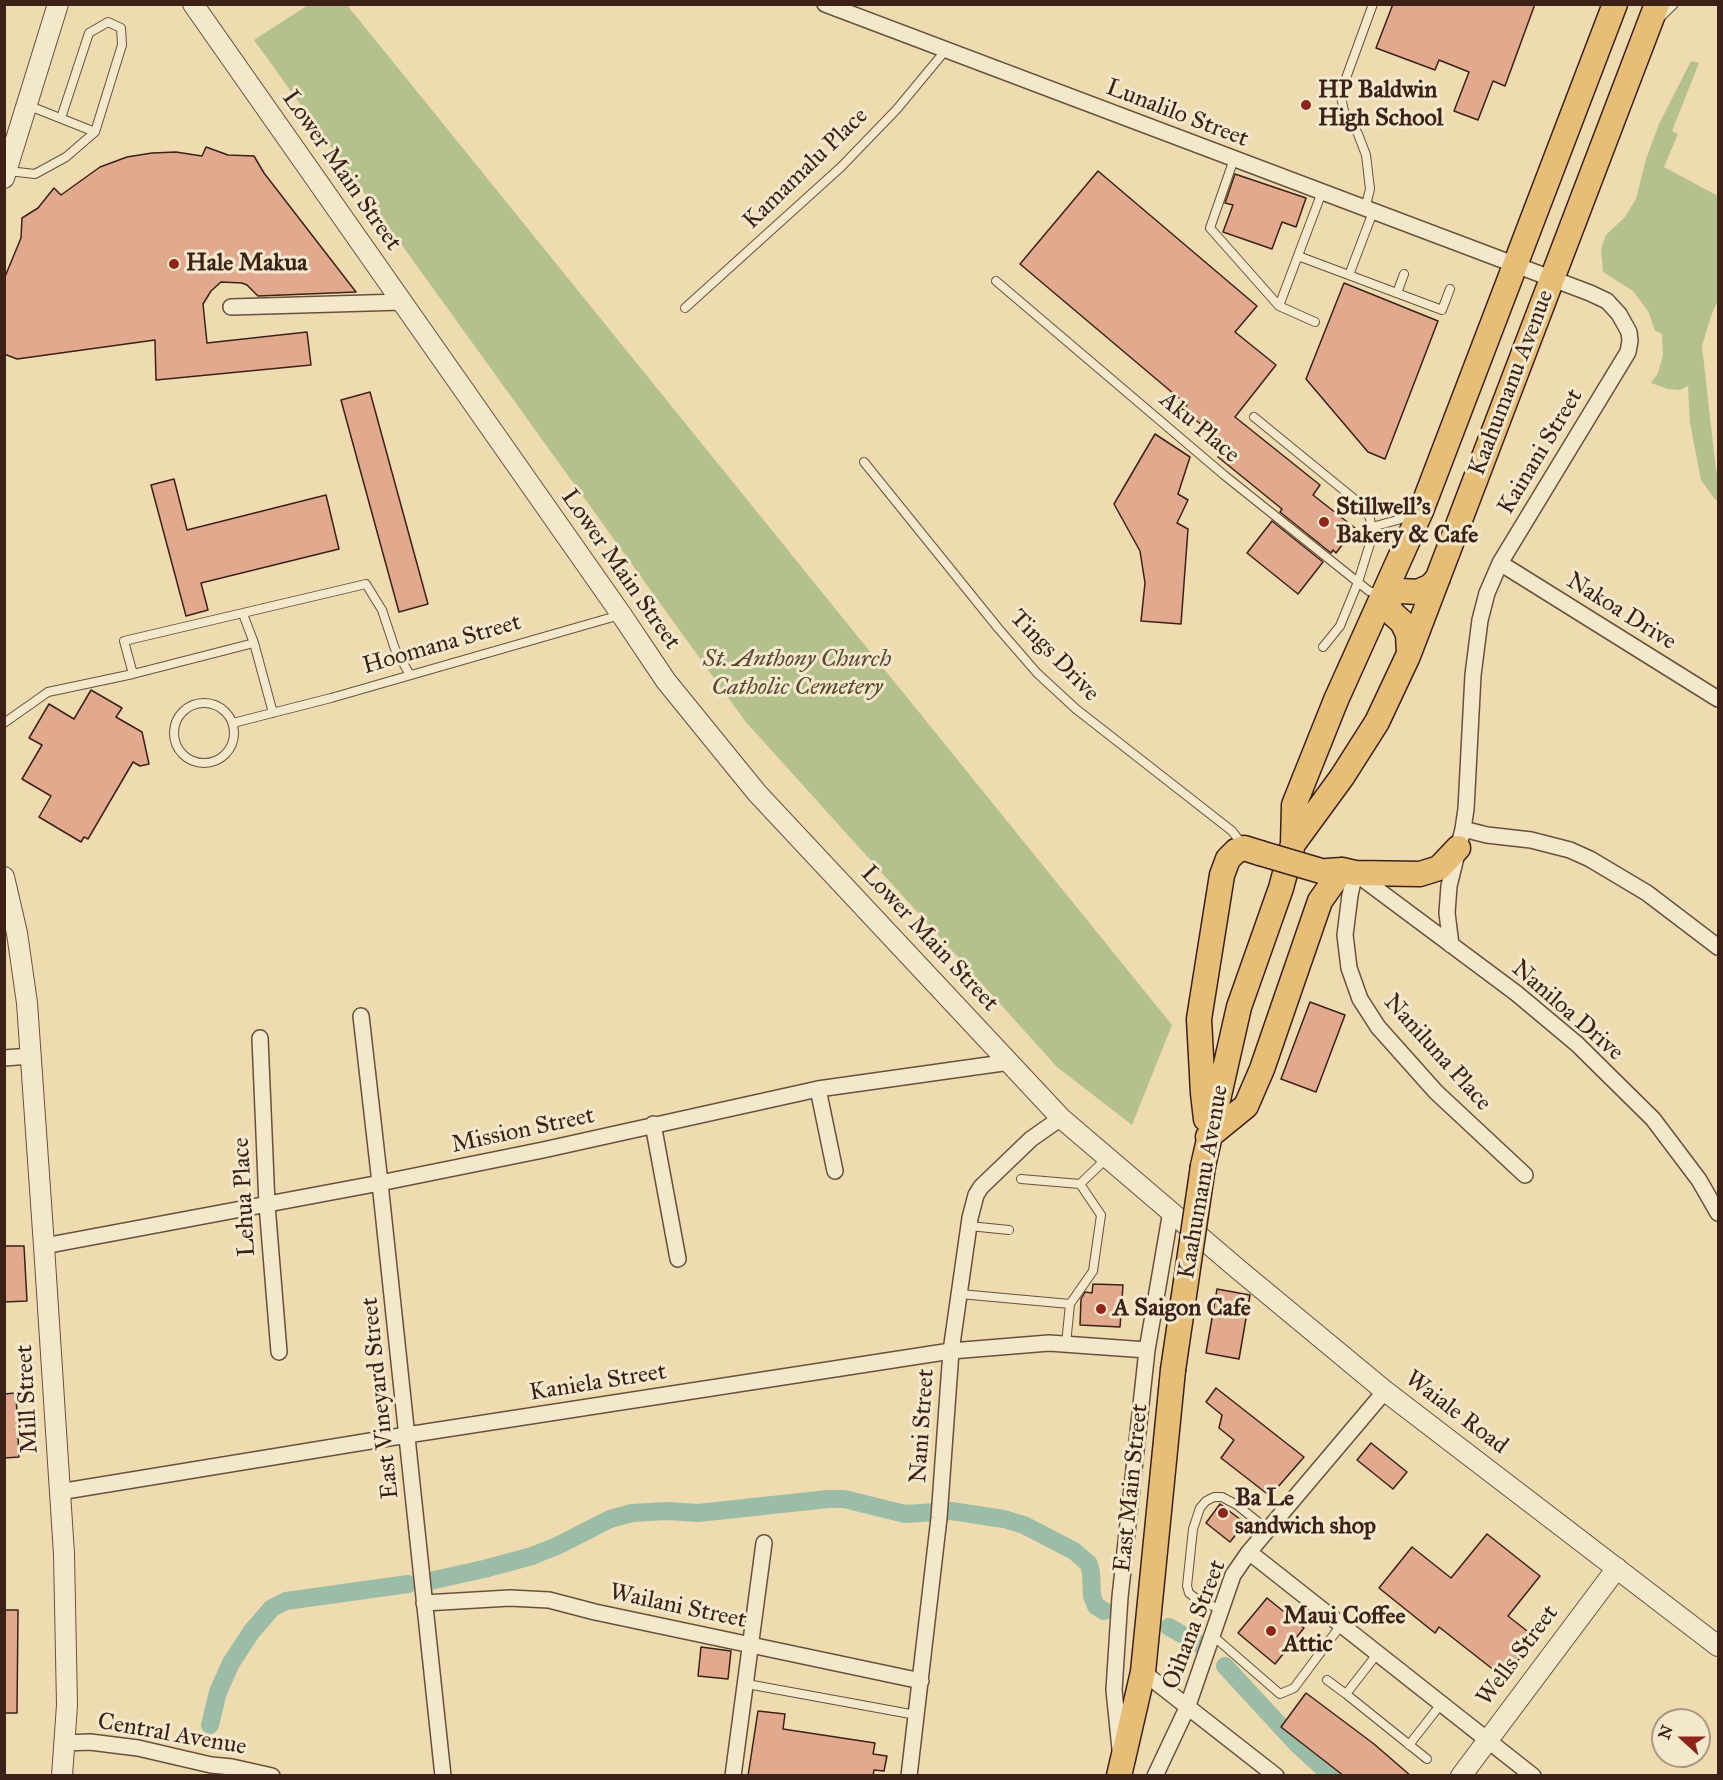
<!DOCTYPE html>
<html>
<head>
<meta charset="utf-8">
<style>
  body { margin:0 }
  #map { position:relative; width:1723px; height:1780px; overflow:hidden; background:#eedbb0; font-family:"IM FELL Great Primer",serif }
  canvas { display:block }
  .frame { position:absolute; inset:0; border:6px solid #3d2117; pointer-events:none }
  .north { position:absolute; left:1651px; top:1708px; width:60px; height:60px; box-sizing:border-box; background:#f4e8cc; border:2px solid #ab9884; border-radius:50%; rotate:291deg; font-size:16px; font-weight:700; line-height:24px; text-align:center; color:#3d2117 }
  .north::after { content:''; display:block; margin:auto; width:21px; height:27px; background:#8f2418; clip-path:polygon(50% 0,100% 100%,50% 72%,0 100%) }
</style>
</head>
<body>
<div id="map">
<canvas width="1723" height="1780"></canvas>
<div class="frame"></div>
<div class="north">N</div>
</div>
<script>
const context = document.querySelector('canvas').getContext('2d');
context.lineJoin = 'round';
function paint(path, color) { context.fillStyle = color; context.fill(path, 'evenodd'); }
const poly = rows => new Path2D(rows.map(r => 'M' + r).join(''));
function strokePath(path, color, width, dash) { context.strokeStyle = color; context.lineWidth = width; context.lineCap = dash ? 'butt' : 'round'; context.setLineDash(dash || []); context.stroke(path); }
function drawText(font, color, halo, rows, align = 'center') {
  context.font = font + ' "IM FELL Great Primer",serif'; context.lineWidth = 6; context.setLineDash([]); context.textBaseline = 'middle'; context.strokeStyle = halo; context.fillStyle = color; for (const [text, x, y, turn = 0] of rows) {
    context.save(); context.translate(x, y); context.rotate((+turn || 0) * Math.PI / 180); context.textAlign = isNaN(turn) ? turn : align; if (halo) context.strokeText(text, 0, 0); context.fillText(text, 0, 0); context.restore();
  }
}
paint(poly([
  [308,5,347,5,1172,1025,1132,1125,1057,1067,745,721,254,40],
  [1691,61,1699,63,1672,131,1678,134,1664,167,1718,196,1718,300,1711,316,1702,346,1716,470,1718,473,1718,502,1714,498,1701,480,1690,423,1688,386,1680,390,1668,389,1651,383,1658,373,1663,355,1662,334,1655,331,1648,311,1633,291,1603,272,1601,249,1606,235,1625,217,1636,199,1646,159,1659,124]
]), '#b5c18d');
strokePath(poly([
  [430,1581,484,1569,532,1556,559,1545,610,1519,632,1513,666,1511,698,1513,828,1499,844,1499,905,1514,951,1511,1004,1519,1024,1525,1074,1551,1089,1564,1091,1573,1092,1596,1096,1606,1104,1611],
  [1169,1627,1201,1645],
  [1225,1666,1296,1743,1332,1776],
  [210,1725,218,1692,231,1663,252,1631,272,1608,286,1601,408,1584]
]), '#9bbca6', 18);
const building = poly([
  [1393,4,1535,4,1505,86,1493,81,1478,120,1454,111,1469,72,1439,60,1435,70,1376,48,1393,4],
  [206,147,228,155,254,156,264,173,356,292,258,296,247,285,242,283,221,282,211,291,203,304,207,343,307,332,311,365,156,380,155,340,17,359,4,354,4,279,21,238,22,218,38,208,54,188,61,195,100,167,127,157,152,153,176,152,202,156,206,147],
  [1098,171,1257,306,1235,332,1276,365,1235,417,1320,485,1313,495,1355,528,1336,553,1333,550,1331,553,1280,512,1282,509,1218,457,1227,445,1183,410,1187,405,1020,264,1098,171],
  [1235,174,1306,198,1296,227,1282,222,1272,249,1223,232,1233,205,1225,203,1235,174],
  [1344,283,1438,321,1385,459,1368,452,1306,379,1344,283],
  [370,392,428,604,399,612,341,400,370,392],
  [1155,434,1190,457,1178,494,1188,500,1177,523,1188,529,1181,624,1141,621,1145,583,1140,551,1114,504,1155,434],
  [174,479,187,530,326,495,339,549,201,583,208,610,186,616,151,485,174,479],
  [1272,521,1323,562,1298,594,1247,553,1272,521],
  [91,690,122,708,116,717,142,732,149,764,140,766,133,762,88,839,84,837,81,842,39,817,51,796,22,779,42,745,29,738,49,704,74,719,91,690],
  [1310,1002,1345,1015,1316,1092,1281,1079,1310,1002],
  [4,1246,24,1246,27,1301,4,1302,4,1246],
  [1093,1284,1123,1285,1120,1327,1080,1325,1081,1299,1085,1292,1092,1293,1093,1284],
  [1217,1289,1250,1295,1239,1359,1206,1353,1217,1289],
  [1216,1388,1304,1457,1270,1496,1221,1458,1234,1440,1219,1428,1222,1415,1206,1402,1216,1388],
  [16,1393,19,1457,4,1458,4,1394,16,1393],
  [1371,1443,1407,1472,1393,1489,1357,1460,1371,1443],
  [1220,1504,1245,1523,1230,1542,1206,1523,1220,1504],
  [1487,1534,1540,1576,1508,1616,1536,1638,1504,1678,1439,1627,1435,1633,1379,1588,1412,1547,1451,1578,1487,1534],
  [1267,1598,1304,1628,1275,1664,1238,1633,1267,1598],
  [4,1610,18,1610,17,1713,4,1713,4,1610],
  [701,1647,731,1651,728,1679,698,1676,701,1647],
  [1306,1693,1374,1744,1411,1776,1344,1776,1281,1727,1306,1693],
  [758,1711,785,1714,783,1729,875,1743,873,1754,887,1756,884,1771,874,1770,873,1776,748,1776,758,1711]
]);
paint(building, '#e1aa8e');
strokePath(building, '#3d2117', 1.5);
const service = poly([
  [1662,16,1674,4],
  [61,118,89,33,108,22,121,28,122,45,95,132],
  [1234,159,1210,228,1279,306,1322,192],
  [8,171,35,174,66,157,95,132,27,105],
  [1365,209,1370,189,1366,155,1358,134,1344,111,1341,97,1342,89,1373,4],
  [1298,256,1442,310,1450,289],
  [1349,275,1373,212],
  [996,281,1224,475,1369,591,1379,594],
  [1397,293,1404,274],
  [1279,306,1315,322],
  [685,308,841,167,897,109,945,51],
  [1254,417,1363,506,1370,518,1372,537,1358,582,1340,626,1323,647],
  [864,462,998,628,1037,673,1076,709,1232,831,1242,844],
  [1372,527,1412,516],
  [243,614,254,643,273,713],
  [133,674,124,641,366,584,382,610,395,649,410,675],
  '174 733a30 30 0 1 1 60 0a30 30 0 1 1-60 0Z',
  [4,723,48,692,133,674,254,643],
  [233,723,331,698,620,615],
  [1021,1179,1080,1184,1106,1159],
  [969,1226,1009,1230],
  [960,1294,1070,1304],
  [1066,1344,1070,1304,1093,1271,1101,1215,1080,1184],
  [1221,1610,1194,1597,1189,1593,1187,1586,1193,1529,1200,1508,1206,1501,1214,1497,1222,1497,1237,1505,1268,1530],
  [1212,1635,1280,1694,1294,1688,1341,1625],
  [1327,1680,1346,1694,1377,1654],
  [747,1684,916,1715],
  [1346,1694,1427,1759],
  [1409,1745,1441,1704]
]);
const minor = poly([
  [825,4,1590,293,1607,301,1619,314,1629,332,1630,341,1628,352,1500,563,1487,593,1480,620,1473,675,1466,809,1463,829,1449,886,1447,913,1451,945],
  [231,307,402,302],
  [1500,563,1718,699],
  [1463,829,1487,835,1531,840,1570,850,1590,859,1647,893,1718,947],
  [361,1016,380,1183,443,1776],
  [260,1038,267,1205,279,1352],
  [4,1058,31,1056],
  [818,1089,835,1171],
  [653,1124,678,1259],
  [1525,1175,1436,1092,1378,1027,1360,999,1349,968,1345,935,1350,895,1355,873,1516,993,1577,1044,1653,1119,1699,1180,1718,1213],
  [44,1246,380,1183,543,1150,818,1089,1010,1062],
  [59,1492,407,1435,951,1351,1049,1343,1147,1350],
  [1249,1552,1533,1776],
  [424,1603,510,1598,549,1600,595,1612,921,1681],
  [1143,1672,1276,1776],
  [64,1743,90,1742,138,1748,211,1765,232,1767,272,1776],
  [1120,1749,1114,1690,1120,1597,1147,1350,1171,1211],
  [733,1776,764,1543],
  [909,1776,939,1518,951,1351,970,1218,976,1195,981,1187,1031,1139,1061,1118],
  [1155,1776,1187,1708,1233,1575,1249,1552,1385,1391]
]);
const tertiary = poly([
  [193,4,621,614,666,681,757,793,1061,1118,1239,1270,1385,1391,1718,1646],
  [4,178,58,4],
  [4,877,17,933,27,1003,44,1246,64,1554,67,1705,62,1776],
  [1461,1776,1617,1568]
]);
const primary = poly([
  [1384,595,1392,613,1402,622,1408,634,1409,653],
  [1384,595,1401,591,1418,592,1431,586,1438,578],
  [1293,844,1342,777,1377,722,1408,656,1657,4],
  [1327,871,1342,870,1355,873,1420,874,1439,868,1458,848],
  [1206,1119,1203,1093,1199,1019,1222,875,1228,859,1236,851,1244,848,1260,853],
  [1208,1137,1246,1106,1262,1069,1320,901,1342,870],
  [1203,1166,1239,1007,1281,888,1293,844,1294,805,1336,700,1421,511,1615,4],
  [1119,1776,1143,1672,1173,1370]
]);
strokePath(service, '#69503d', 10);
strokePath(minor, '#69503d', 18);
strokePath(tertiary, '#69503d', 22);
strokePath(primary, '#3d2117', 27);
strokePath(service, '#f4e8cc', 8);
strokePath(minor, '#f4e8cc', 15);
strokePath(tertiary, '#f4e8cc', 20);
strokePath(primary, '#e7be78', 24);
const primaryBridge = poly([
  [1260,853,1321,871],
  [1173,1370,1203,1166]
]);
strokePath(primaryBridge, '#3d2117', 27, []);
strokePath(primaryBridge, '#e7be78', 24);
for (const [x, y, r, color] of [
  [1306,105,6,"#8f2418"],
  [174,264,6,"#8f2418"],
  [1324,522,6,"#8f2418"],
  [1101,1309,6,"#8f2418"],
  [1223,1513,6,"#8f2418"],
  [1271,1631,6,"#8f2418"]
]) { const dot = new Path2D(); dot.arc(x, y, r, 0, 2 * Math.PI); context.fillStyle = color; context.fill(dot); strokePath(dot, '#f4e8cc', 2); }
drawText('bold 24px', '#3d2117', '#f4e8cc', [
  ["HP Baldwin",1318,91],
  ["High School",1318,119],
  ["Hale Makua",186,264],
  ["Stillwell's",1336,508],
  ["Bakery & Cafe",1336,536],
  ["A Saigon Cafe",1113,1309],
  ["Ba Le",1235,1499],
  ["sandwich shop",1235,1527],
  ["Maui Coffee",1283,1617],
  ["Attic",1283,1645]
], 'left');
drawText('24px', '#3d2117', '#f4e8cc', [
  ["Lunalilo Street",1177,114,21],
  ["Kamamalu Place",806,169,-44],
  ["Lower Main Street",341,171,55],
  ["Kaahumanu Avenue",1512,383,-69],
  ["Aku Place",1199,428,40],
  ["Kainani Street",1541,452,-59],
  ["Lower Main Street",620,570,55],
  ["Nakoa Drive",1621,612,32],
  ["Hoomana Street",442,645,-16],
  ["Tings Drive",1054,656,46],
  ["Lower Main Street",929,939,47],
  ["Naniloa Drive",1567,1011,41],
  ["Naniluna Place",1437,1053,48],
  ["Mission Street",523,1131,-12],
  ["Kaahumanu Avenue",1204,1182,-80],
  ["Lehua Place",245,1197,-93],
  ["Kaniela Street",598,1383,-9],
  ["East Vineyard Street",381,1398,-96],
  ["Mill Street",28,1399,-93],
  ["Waiale Road",1456,1413,37],
  ["Nani Street",923,1426,-86],
  ["East Main Street",1132,1488,-84],
  ["Wailani Street",678,1607,12],
  ["Oihana Street",1195,1625,-69],
  ["Wells Street",1518,1656,-53],
  ["Central Avenue",172,1735,10]
]);
drawText('italic 24px', '#5b4934', '#f4e8cc', [
  ["St. Anthony Church",797,660],
  ["Catholic Cemetery",797,688]
]);
</script>
</body>
</html>
